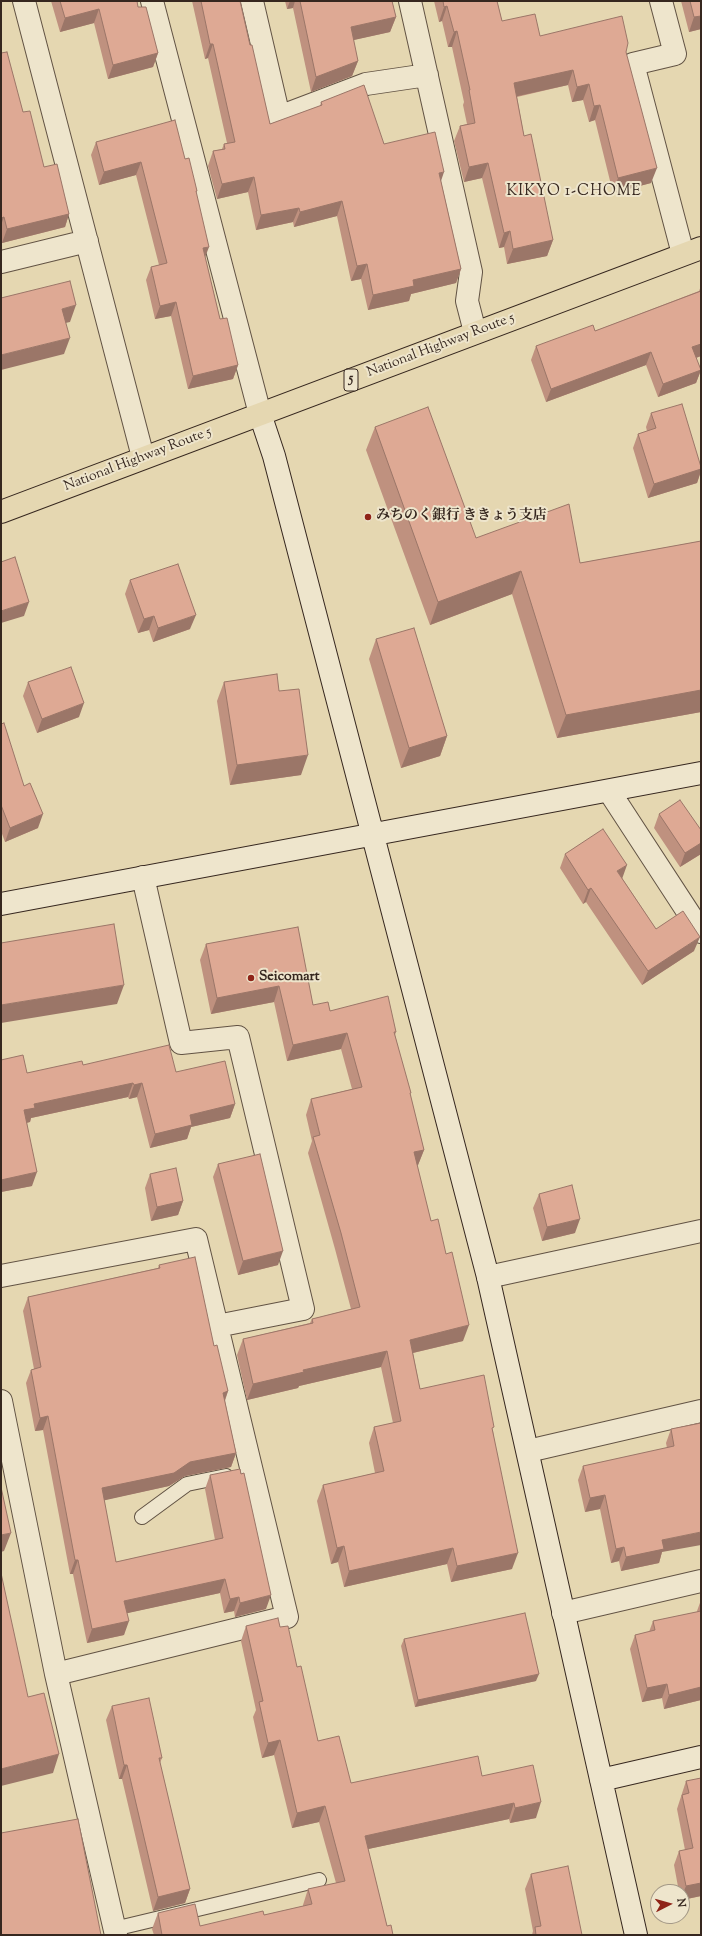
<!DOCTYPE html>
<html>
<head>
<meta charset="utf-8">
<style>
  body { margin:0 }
  #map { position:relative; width:702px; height:1936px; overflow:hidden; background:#e5d7b1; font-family:"Sorts Mill Goudy",serif }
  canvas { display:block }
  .frame { position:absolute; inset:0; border:2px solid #36271f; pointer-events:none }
  .north { position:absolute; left:650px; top:1884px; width:40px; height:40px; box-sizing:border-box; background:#eee5cc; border:1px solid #a49987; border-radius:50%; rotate:84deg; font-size:11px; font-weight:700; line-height:16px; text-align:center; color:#36271f }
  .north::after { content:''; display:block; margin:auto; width:14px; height:18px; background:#8f2418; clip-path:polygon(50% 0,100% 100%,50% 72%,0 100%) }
</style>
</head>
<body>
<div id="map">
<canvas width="702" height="1936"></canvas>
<div class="frame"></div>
<div class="north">N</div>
</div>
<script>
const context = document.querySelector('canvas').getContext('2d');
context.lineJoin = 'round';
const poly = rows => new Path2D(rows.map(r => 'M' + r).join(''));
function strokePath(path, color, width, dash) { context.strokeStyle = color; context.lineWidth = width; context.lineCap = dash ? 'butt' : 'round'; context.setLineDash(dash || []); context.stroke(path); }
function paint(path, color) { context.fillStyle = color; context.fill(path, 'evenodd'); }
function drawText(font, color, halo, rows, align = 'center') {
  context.font = font + ' "Sorts Mill Goudy","Noto Serif JP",serif'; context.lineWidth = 4; context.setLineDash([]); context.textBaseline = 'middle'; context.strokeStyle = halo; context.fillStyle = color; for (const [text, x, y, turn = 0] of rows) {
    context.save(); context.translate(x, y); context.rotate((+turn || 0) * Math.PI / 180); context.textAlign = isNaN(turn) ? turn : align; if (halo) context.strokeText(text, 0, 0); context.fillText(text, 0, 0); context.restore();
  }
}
const lane = poly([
  [142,1517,187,1484,226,1476],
  [114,1929,319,1880]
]);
const street = poly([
  [24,1,143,457],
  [152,1,260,414],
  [252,1,279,117,366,84,427,75],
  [410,1,471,272,467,301,475,332],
  [661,1,675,54,633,64,683,254],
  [1,262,87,241],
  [609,791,701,932],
  [143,877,181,1043,238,1037,303,1309,217,1326],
  [1,1276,196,1239,287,1617,56,1674],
  [488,1277,701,1231],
  [1,1401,56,1674,116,1935],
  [528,1451,701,1411],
  [563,1613,701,1581]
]);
const secondary = poly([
  [260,414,274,456,488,1277,636,1935],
  [1,904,701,773],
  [601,1780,701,1757]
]);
const highway = poly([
  [1,512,701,248]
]);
strokePath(lane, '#625344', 16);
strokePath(street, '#625344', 24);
strokePath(secondary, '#36271f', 24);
strokePath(highway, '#36271f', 24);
strokePath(lane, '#eee5cc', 14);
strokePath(street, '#eee5cc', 22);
strokePath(secondary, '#eee5cc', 22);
strokePath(highway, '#e5d7b1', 22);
paint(poly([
  [51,1,137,1,138,7,158,53,153,67,108,79,94,23,60,32],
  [192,1,240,1,250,45,270,124,320,106,321,102,384,144,441,181,461,269,456,283,411,294,409,301,368,310,361,279,351,281,337,216,294,227,293,222,256,230,248,192,217,199,208,166,213,151,222,149,224,144,227,143,208,58,205,59],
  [285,1,392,1,396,17,390,32,353,40,358,61,352,76,311,92,293,8,287,9],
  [434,1,497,1,502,21,540,36,626,52,651,183,613,193,595,120,589,122,583,100,572,102,568,85,517,97,524,136,553,240,547,256,507,264,504,247,499,248,482,178,464,182,454,141,460,126,467,124,463,105,464,102,452,47,448,47,442,21,439,22],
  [681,1,701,1,701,29,689,32],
  [1,53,44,167,69,214,65,227,2,243,1,238],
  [96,142,185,159,197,191,196,193,205,256,220,319,238,365,233,379,188,389,171,316,155,319,146,280,151,267,159,265,136,175,99,185,91,155],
  [701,286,701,356,696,358,701,370,696,383,658,397,646,365,546,402,531,360,536,346,595,331,699,291],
  [651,413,701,467,701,471,697,483,648,498,633,448,638,434,647,431,646,427],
  [375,427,476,538,580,563,701,541,701,712,557,738,512,594,430,625,366,450],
  [130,580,190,629,153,642,149,630,138,633,125,594],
  [376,639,447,736,440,756,401,768,369,659],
  [28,682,79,717,37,733,23,696],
  [224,682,279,691,301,775,230,785,217,701],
  [1,724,38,828,5,842,1,831],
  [659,814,701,830,701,854,680,867,654,828],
  [565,854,622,878,656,929,694,951,642,985,586,902,583,904,560,868],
  [206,944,313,1005,396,1032,395,1035,424,1150,418,1165,417,1166,431,1221,463,1341,413,1353,420,1389,493,1431,512,1569,451,1582,447,1564,344,1587,338,1562,331,1564,317,1501,323,1485,375,1473,369,1443,374,1427,393,1423,381,1367,299,1386,298,1388,247,1400,237,1355,243,1339,310,1323,312,1319,351,1309,335,1249,308,1153,312,1141,306,1115,311,1099,352,1089,341,1049,287,1061,274,1002,211,1014,200,960],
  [1,1060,27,1073,83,1065,176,1072,235,1104,230,1118,191,1127,187,1139,150,1148,137,1097,129,1099,128,1097,31,1118,30,1122,27,1123,32,1186,1,1192],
  [218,1164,278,1265,238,1275,213,1177],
  [150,1174,183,1201,178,1215,151,1221,145,1188],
  [539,1194,575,1233,542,1241,533,1208],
  [159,1265,214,1346,228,1391,225,1401,236,1453,231,1467,185,1476,169,1486,104,1500,116,1562,215,1540,205,1489,210,1475,266,1609,235,1617,234,1611,224,1613,220,1593,127,1613,124,1635,87,1643,73,1574,70,1574,43,1430,35,1431,26,1383,31,1370,34,1369,23,1311,28,1297,158,1268],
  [701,1423,662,1552,659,1563,621,1571,619,1561,611,1563,600,1509,585,1512,578,1480,583,1466,667,1448,666,1443,671,1429],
  [701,1600,701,1700,664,1709,662,1698,642,1702,630,1649,635,1635,649,1632,653,1621,697,1612,697,1611],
  [246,1626,280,1627,297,1667,318,1741,351,1783,482,1776,536,1818,510,1823,509,1819,368,1849,387,1926,393,1935,154,1935,152,1929,158,1913,200,1926,264,1915,303,1906,303,1905,308,1889,336,1883,319,1822,292,1828,274,1755,262,1758,253,1717,256,1710,241,1641],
  [404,1639,536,1681,415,1707,401,1646],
  [112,1706,162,1758,160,1763,190,1889,185,1903,153,1911,122,1779,119,1779,106,1720],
  [701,1778,701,1896,682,1900,682,1892,679,1892,674,1865,679,1851,685,1850,677,1809,686,1781],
  [531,1874,582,1935,532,1935,533,1931,525,1889]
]), '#bf917f');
paint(poly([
  [290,1,295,1,293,8,287,9],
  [447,6,442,21,439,22,444,7],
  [99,9,94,23,60,32,65,18],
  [701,16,701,29,689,32,694,17],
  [396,17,390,32,345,42,351,27],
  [457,31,452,47,448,47,454,32],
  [210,44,213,44,208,58,205,59],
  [158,53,153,67,108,79,113,65],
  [358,61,352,76,311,92,316,77],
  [573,70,568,85,509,98,514,83],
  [589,84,583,100,572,102,577,87],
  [600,105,595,120,589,122,594,106],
  [141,162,136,175,99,185,104,172],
  [488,163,482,178,464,182,469,167],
  [657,168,651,183,613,193,618,178],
  [444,172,439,187,439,173],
  [254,177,248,192,217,199,222,184],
  [342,201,337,216,294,227,300,212],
  [299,208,293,222,256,230,261,215],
  [69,214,65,227,2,243,7,229],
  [4,217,1,225,1,218],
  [510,231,504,247,499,248,504,233],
  [553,240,547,256,507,264,513,249],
  [209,247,204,260,203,248],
  [367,264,361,279,351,281,357,266],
  [461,269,456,283,411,294,409,301,368,310,373,295,413,280],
  [176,302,171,316,155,319,160,306],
  [76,305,70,322,56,325,62,309],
  [70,338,64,354,1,370,1,355],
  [701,344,701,356,687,361,692,347],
  [651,352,646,365,546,402,551,389],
  [238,365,233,379,188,389,193,376],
  [701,370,696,383,658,397,663,384],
  [701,469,701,471,697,483,648,498,654,484],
  [521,571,512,594,430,625,438,602],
  [29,602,24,616,1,623,1,611],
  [196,615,190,629,153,642,158,628],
  [154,616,149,630,138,633,144,619],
  [701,690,701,712,557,738,566,715],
  [84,703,79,717,37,733,42,719],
  [447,736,440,756,401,768,409,748],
  [308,755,301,775,230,785,237,765],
  [43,814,38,828,5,842,10,828],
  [701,843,701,854,680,867,685,853],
  [627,865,622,879,617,871],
  [591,888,586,902,583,904,588,890],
  [700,937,694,951,642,985,648,971],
  [124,985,117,1004,1,1023,1,1005],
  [279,986,274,1002,211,1014,217,998],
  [347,1033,341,1049,287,1061,293,1045],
  [133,1083,128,1097,31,1118,30,1122,19,1124,24,1110,34,1104],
  [142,1083,137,1097,129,1099,134,1085],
  [235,1104,230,1118,191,1127,187,1139,150,1148,155,1134,190,1115],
  [424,1150,418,1165,408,1168,414,1152],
  [37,1172,32,1186,1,1192,1,1180],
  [183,1201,178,1215,151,1221,157,1207],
  [580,1219,575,1233,542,1241,547,1227],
  [283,1251,278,1265,238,1275,243,1261],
  [469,1325,463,1341,404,1355,410,1340],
  [387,1351,381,1367,299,1386,298,1388,247,1400,253,1384,303,1370],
  [228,1391,223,1405,223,1393],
  [48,1416,43,1430,35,1431,40,1418],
  [236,1453,231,1467,185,1476,169,1486,97,1502,102,1488,190,1462],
  [605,1495,600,1509,585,1512,590,1498],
  [701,1532,701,1545,662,1552,659,1563,621,1571,626,1557,662,1540],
  [11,1533,4,1551,1,1552,1,1535],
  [344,1546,338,1562,331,1564,337,1548],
  [624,1547,619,1561,611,1563,616,1549],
  [453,1548,447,1564,344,1587,349,1571],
  [518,1553,512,1569,451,1582,457,1566],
  [75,1560,78,1560,73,1574,70,1574],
  [225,1579,220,1593,119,1615,124,1601],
  [271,1595,266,1609,235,1617,240,1603],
  [239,1597,234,1611,224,1613,230,1599],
  [129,1621,124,1635,87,1643,92,1629],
  [539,1674,536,1681,415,1707,418,1700],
  [667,1684,662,1698,642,1702,647,1688],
  [701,1687,701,1700,664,1709,669,1695],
  [280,1740,274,1755,262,1758,268,1743],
  [59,1754,53,1773,1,1786,1,1769],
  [124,1765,127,1765,122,1779,119,1779],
  [541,1802,536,1818,510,1823,515,1808],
  [514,1803,509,1819,359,1851,365,1836],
  [325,1806,319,1822,292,1828,297,1813],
  [701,1883,701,1896,682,1900,682,1896,686,1886],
  [190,1889,185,1903,153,1911,158,1897]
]), '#9b7668');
const building = poly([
  [60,1,137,1,138,7,146,7,158,53,113,65,99,9,65,18,60,1],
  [201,1,240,1,250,45,252,45,270,124,322,105,321,102,364,85,384,144,435,132,444,172,439,173,461,269,413,280,414,286,373,295,367,264,357,266,342,201,300,212,299,208,261,215,254,177,222,184,213,151,225,149,224,144,235,142,213,44,210,44,201,1],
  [300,1,392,1,396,17,351,27,358,61,316,77,300,1],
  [443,1,497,1,502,21,535,14,540,36,622,16,628,43,626,52,657,168,618,178,600,105,594,106,589,84,577,87,573,70,514,83,524,136,531,134,553,240,513,249,510,231,504,233,488,163,469,167,460,126,475,123,469,90,470,90,457,31,454,32,447,6,444,7,443,1],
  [690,1,701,1,701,16,694,17,690,1],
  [7,52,23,112,30,111,44,167,57,164,69,214,7,229,4,217,1,218,1,53,7,52],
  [175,120,185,159,189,158,197,191,196,191,209,247,203,248,220,319,227,318,238,365,193,376,176,302,160,306,151,267,167,263,141,162,104,172,96,142,175,120],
  [70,281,76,305,62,309,70,338,1,355,1,298,70,281],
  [701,291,701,344,692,347,701,370,663,384,651,352,551,389,536,346,593,325,595,331,701,291],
  [682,404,701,467,701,469,654,484,638,434,656,428,651,413,682,404],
  [428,407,476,538,569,504,580,563,701,541,701,690,566,715,521,571,438,602,375,427,428,407],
  [15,557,29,602,1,611,1,562,15,557],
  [178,564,196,615,158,628,154,616,144,619,130,580,178,564],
  [414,628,447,736,409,748,376,639,414,628],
  [71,667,84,703,42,719,28,682,71,667],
  [277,674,279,691,299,689,308,755,237,765,224,682,277,674],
  [4,723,24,786,30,783,43,814,10,828,1,805,1,724,4,723],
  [680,800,701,830,701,843,685,853,659,814,680,800],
  [603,829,627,865,617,871,656,929,683,911,700,937,648,971,591,888,588,890,565,854,603,829],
  [114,924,124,985,1,1005,1,943,114,924],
  [298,927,313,1005,328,1002,330,1011,388,996,396,1032,394,1032,411,1093,410,1093,424,1150,414,1152,431,1221,438,1219,446,1254,452,1252,469,1325,410,1340,420,1389,484,1375,494,1427,492,1428,518,1553,457,1566,453,1548,349,1571,344,1546,337,1548,323,1485,384,1471,374,1427,401,1421,387,1351,303,1370,304,1372,253,1384,243,1339,313,1323,312,1319,360,1307,341,1233,313,1137,320,1135,311,1099,362,1087,347,1033,293,1045,279,986,217,998,206,944,298,927],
  [169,1045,176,1072,225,1061,235,1104,190,1115,192,1125,155,1134,142,1083,134,1085,133,1083,34,1104,35,1108,24,1110,37,1172,1,1180,1,1060,23,1055,27,1073,82,1061,83,1065,169,1045],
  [260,1154,283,1251,243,1261,218,1164,260,1154],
  [176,1168,183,1201,157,1207,150,1174,176,1168],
  [572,1185,580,1219,547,1227,539,1194,572,1185],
  [195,1257,214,1346,217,1345,228,1391,223,1393,236,1453,190,1462,174,1473,102,1488,116,1562,223,1538,210,1475,240,1469,241,1474,244,1473,271,1595,240,1603,239,1597,230,1599,225,1579,124,1601,129,1621,92,1629,78,1560,75,1560,48,1416,40,1418,31,1370,41,1367,28,1297,160,1268,159,1265,195,1257],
  [701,1423,701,1532,662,1540,664,1549,626,1557,624,1547,616,1549,605,1495,590,1498,583,1466,674,1446,671,1429,701,1423],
  [1,1487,11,1533,1,1535,1,1487],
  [1,1573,28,1697,44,1693,59,1754,1,1769,1,1573],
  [701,1611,701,1687,669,1695,667,1684,647,1688,635,1635,655,1630,653,1621,701,1611],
  [525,1613,539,1674,418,1700,404,1639,525,1613],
  [278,1618,280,1627,288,1626,297,1667,301,1666,318,1741,339,1736,351,1783,478,1756,482,1776,533,1765,541,1802,515,1808,514,1803,365,1836,387,1926,391,1925,393,1935,162,1935,158,1913,195,1904,200,1926,263,1911,264,1915,312,1904,308,1889,345,1881,325,1806,297,1813,280,1740,268,1743,259,1702,263,1701,246,1626,278,1618],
  [149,1698,162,1758,159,1758,190,1889,158,1897,127,1765,124,1765,112,1706,149,1698],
  [701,1778,701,1883,686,1886,679,1851,693,1848,682,1795,689,1793,686,1781,701,1778],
  [78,1819,101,1935,1,1935,1,1833,78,1819],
  [568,1866,582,1935,536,1935,535,1927,541,1926,531,1874,568,1866]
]);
paint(building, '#dea994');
strokePath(building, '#9b7668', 1);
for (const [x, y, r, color] of [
  [368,517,4,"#8f2418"],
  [251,978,4,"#8f2418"]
]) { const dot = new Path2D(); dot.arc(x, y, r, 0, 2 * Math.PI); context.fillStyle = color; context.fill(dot); strokePath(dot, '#eee5cc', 1.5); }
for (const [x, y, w] of [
  [351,380,14]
]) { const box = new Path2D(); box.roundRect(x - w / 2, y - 11, w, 22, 3); context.fillStyle = '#eee5cc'; context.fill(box); strokePath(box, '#36271f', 1); }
drawText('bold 13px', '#36271f', null, [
  ["5",351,380]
]);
drawText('14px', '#36271f', '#eee5cc', [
  ["National Highway Route 5",441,346,-21],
  ["National Highway Route 5",138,460,-21]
]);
drawText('bold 14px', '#36271f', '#eee5cc', [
  ["みちのく銀行 ききょう支店",376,517],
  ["Seicomart",259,978]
], 'left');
context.letterSpacing = '1px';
drawText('15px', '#36271f', '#eee5cc', [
  ["KIKYO 1-CHOME",574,192]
]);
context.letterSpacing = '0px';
</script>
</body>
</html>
